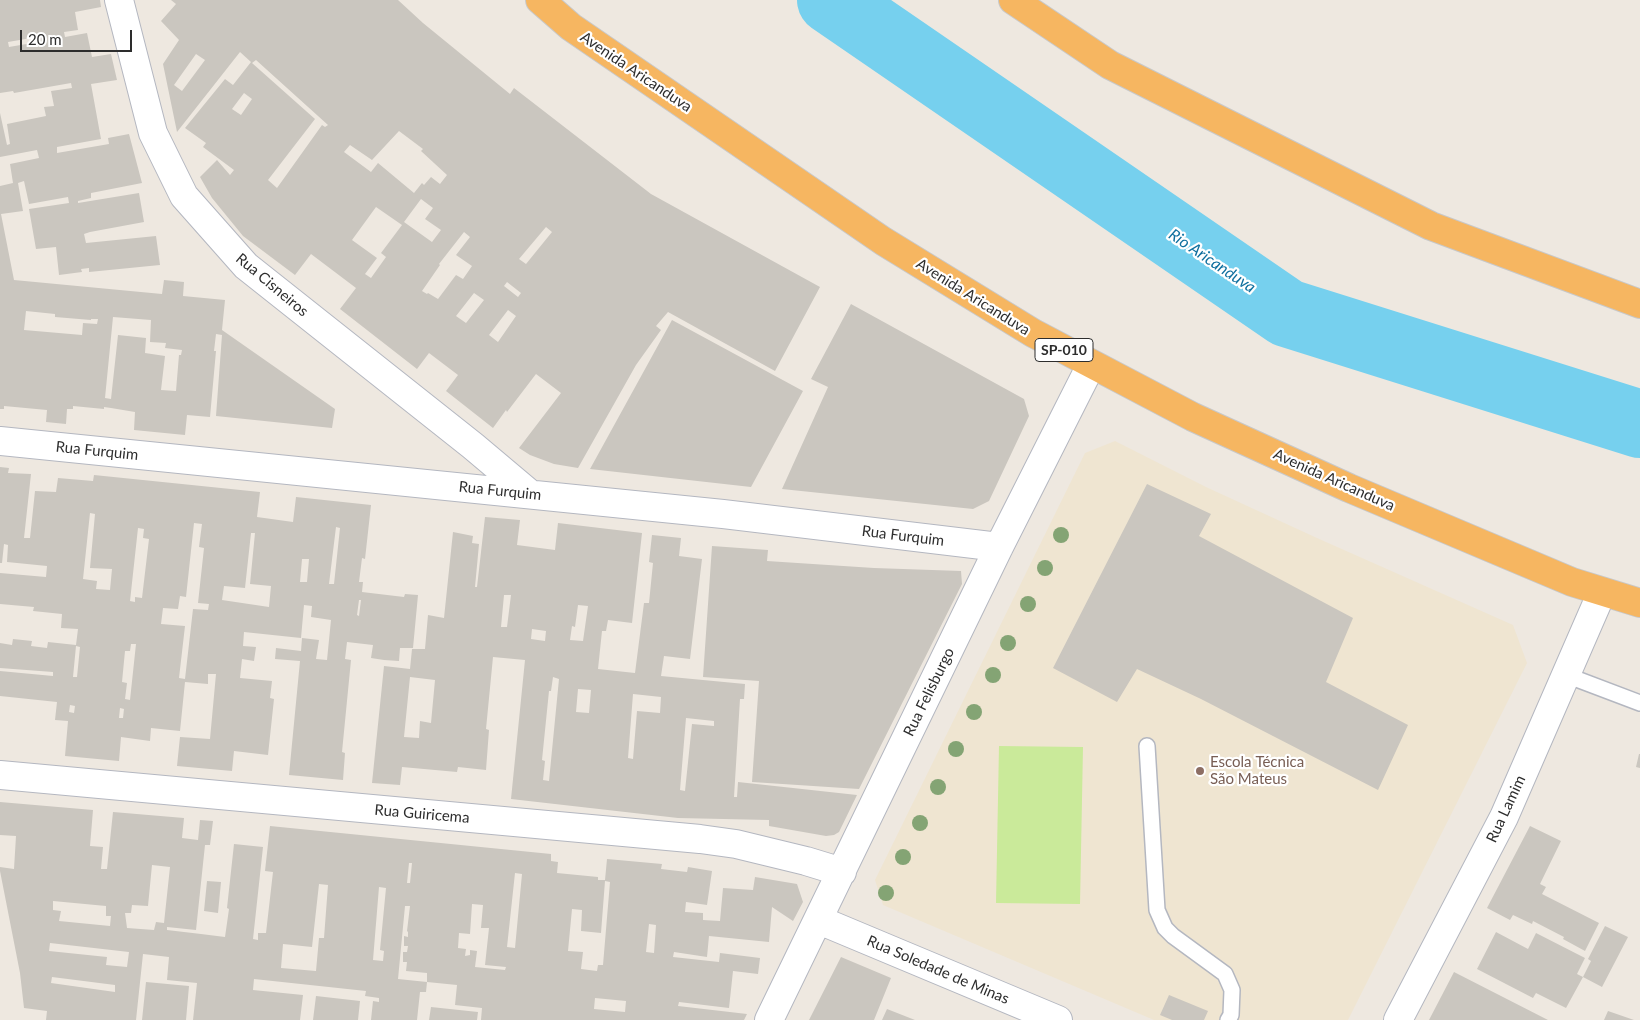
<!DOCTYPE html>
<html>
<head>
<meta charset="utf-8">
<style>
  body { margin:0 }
  #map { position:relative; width:1640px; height:1020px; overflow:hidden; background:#eee8e0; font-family:Lato,sans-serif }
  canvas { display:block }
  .scale { position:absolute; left:20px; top:30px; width:112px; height:22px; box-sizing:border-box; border:2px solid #2d2d2d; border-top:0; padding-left:6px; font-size:15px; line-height:18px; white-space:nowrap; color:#2d2d2d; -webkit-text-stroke:4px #fff; paint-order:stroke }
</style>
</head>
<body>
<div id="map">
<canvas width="1640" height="1020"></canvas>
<div class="scale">20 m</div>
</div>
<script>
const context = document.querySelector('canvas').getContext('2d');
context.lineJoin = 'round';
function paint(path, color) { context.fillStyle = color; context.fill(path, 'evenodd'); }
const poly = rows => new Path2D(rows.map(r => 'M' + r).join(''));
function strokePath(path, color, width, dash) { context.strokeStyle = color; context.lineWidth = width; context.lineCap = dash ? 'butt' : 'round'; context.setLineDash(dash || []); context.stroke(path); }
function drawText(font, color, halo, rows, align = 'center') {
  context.font = font + ' Lato,sans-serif'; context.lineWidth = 4.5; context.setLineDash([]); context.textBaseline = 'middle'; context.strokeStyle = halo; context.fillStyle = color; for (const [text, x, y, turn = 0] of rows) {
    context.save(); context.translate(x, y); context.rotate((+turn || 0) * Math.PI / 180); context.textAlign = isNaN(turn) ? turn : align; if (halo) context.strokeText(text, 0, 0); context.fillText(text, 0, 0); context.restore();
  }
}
paint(poly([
  [1115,441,1206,487,1317,538,1513,625,1527,663,1348,1020,1154,1020,883,905,875,880,1085,453]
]), '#efe5d1');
paint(poly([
  [999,746,1083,747,1080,904,996,903]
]), '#caea9a');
strokePath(poly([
  [831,0,1287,313,1640,424]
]), '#76d0ee', 68);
paint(poly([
  [0,0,100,0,101,7,75,12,78,30,64,32,65,37,87,33,92,57,111,54,117,80,91,84,101,139,57,147,57,153,109,144,108,138,129,134,142,183,91,193,91,198,78,201,78,203,139,193,144,222,90,232,84,234,86,243,156,236,160,265,89,272,89,268,81,269,82,272,59,275,56,247,36,249,29,209,69,203,68,197,29,204,24,181,18,183,23,211,1,214,14,280,162,294,164,280,184,282,183,296,225,300,222,330,335,409,332,428,216,416,222,335,216,334,214,351,216,351,210,417,187,415,185,435,134,430,135,412,111,408,104,407,104,409,73,406,73,409,67,409,66,424,46,422,47,410,4,406,4,409,0,409,0,186,13,183,10,164,39,158,37,150,0,157,0,113,7,145,10,144,7,124,46,116,44,107,54,106,51,91,72,88,71,83,14,93,13,91,0,93],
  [37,37,38,42,9,47,8,42],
  [26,311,55,314,55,317,91,320,91,319,98,319,97,324,83,323,82,335,24,330],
  [113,317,151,320,150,342,166,343,165,348,182,350,181,355,179,355,176,391,161,390,165,356,145,353,146,338,118,335,111,399,105,398],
  [171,0,398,0,423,23,510,94,514,88,651,194,820,287,775,371,668,312,656,326,661,330,636,365,578,468,554,464,530,455,519,448,561,393,536,374,507,412,506,410,493,428,446,391,458,375,429,353,417,369,340,309,356,288,311,254,295,275,243,236,212,198,200,177,217,160,230,175,234,170,203,147,206,143,185,128,225,79,233,85,251,62,240,52,177,132,163,64,179,40,161,21,176,4],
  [196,54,205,60,182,91,174,85],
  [256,60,328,125,325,127,322,125,277,188,268,180,315,119,252,63],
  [244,93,252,99,241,115,232,109],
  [399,131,423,149,421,151,447,175,440,184,431,177,424,185,422,183,414,193,378,163,371,172,344,152,350,145,372,160],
  [421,199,433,208,425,219,441,230,432,242,404,222],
  [376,207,402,225,381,253,386,257,371,278,365,274,377,258,352,240],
  [546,227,552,232,526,264,519,259],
  [464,232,470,237,456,255,472,266,463,279,456,275,438,299,428,293,427,294,422,291,440,265,439,264],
  [507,282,521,293,518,297,504,286],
  [474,293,484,300,466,323,456,316],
  [508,310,516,316,498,342,489,335],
  [851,304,1024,399,1029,416,989,501,973,509,782,489,828,387,811,379],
  [672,320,803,391,751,487,590,469],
  [0,467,9,468,8,473,31,474,24,538,30,538,35,491,56,492,58,478,93,481,94,475,260,492,257,517,293,522,296,497,371,505,365,559,362,558,359,582,363,582,362,592,404,597,405,594,418,595,413,648,400,648,399,661,384,660,371,658,373,645,347,642,345,659,351,660,342,752,345,753,343,780,289,775,300,661,275,659,276,648,301,651,302,638,319,640,316,659,327,660,331,620,311,617,312,606,304,605,301,638,244,632,243,646,256,647,254,661,242,659,240,678,272,681,270,698,274,699,268,755,234,751,232,771,177,766,180,737,210,739,216,674,208,674,208,684,185,682,180,731,151,728,150,741,121,737,119,761,65,756,68,721,55,720,57,702,0,696,0,671,53,676,53,672,0,668,0,643,12,645,13,639,32,641,31,646,47,648,48,642,76,645,78,629,61,628,62,614,33,611,34,607,0,604,0,573,46,577,47,566,7,562,8,545,4,544,2,563,0,563],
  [90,513,95,514,90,568,112,569,110,590,96,589,97,581,83,579],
  [194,523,202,524,199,547,204,548,198,603,209,604,208,610,193,609,185,679,179,678,185,626,161,624,163,608,178,609,180,596,186,597],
  [336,527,340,528,334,584,329,584],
  [138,528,144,529,143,538,149,539,142,598,135,597,135,602,130,601],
  [251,533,255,533,250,584,271,586,269,607,222,600,224,586,245,588],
  [302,559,309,559,307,582,300,582],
  [359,600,361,600,359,616,357,615],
  [131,644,136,644,130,700,125,699,127,683,122,682,125,651,130,651],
  [76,646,80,647,77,677,73,677],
  [70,705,75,706,74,713,69,712],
  [120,708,124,709,123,718,119,718],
  [1147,484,1211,514,1199,536,1353,618,1326,682,1408,725,1378,790,1201,699,1137,669,1117,702,1053,668],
  [485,517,520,520,517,545,555,550,558,523,642,533,632,623,608,620,606,631,602,631,598,669,635,673,644,603,649,603,653,563,649,562,652,535,681,538,679,556,702,559,690,659,664,656,661,676,745,684,744,699,740,699,734,797,737,797,738,782,857,795,839,832,834,835,826,836,769,826,769,820,678,818,511,799,525,660,493,657,486,729,489,730,486,770,458,767,457,772,402,767,400,785,372,783,384,666,410,669,412,649,425,649,428,615,444,618,453,532,473,536,472,543,479,544,475,587,477,587],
  [504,595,511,595,507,627,501,627],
  [578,605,588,606,583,641,570,640,572,626,575,627],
  [532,629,546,631,545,641,531,639],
  [410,677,435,680,431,723,420,721,419,738,404,737],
  [553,677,559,679,549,781,543,780,545,761,542,760,549,691,551,691],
  [578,689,591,690,589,713,576,712],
  [633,694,661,697,660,713,637,711,633,759,628,758],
  [686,718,714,721,714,726,692,724,685,791,680,790],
  [712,546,768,550,767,561,874,568,961,571,962,584,859,789,752,782,759,681,703,677],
  [1639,754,1640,754,1640,768,1636,767],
  [0,802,93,810,90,846,103,847,101,869,107,869,113,812,184,818,182,838,198,840,200,820,213,821,210,845,205,845,196,930,167,927,167,930,201,934,225,937,229,909,227,908,234,844,263,847,253,939,258,940,258,933,266,933,273,872,265,871,270,826,551,854,551,861,558,862,557,873,598,877,598,880,605,880,607,859,662,864,661,869,687,872,688,867,712,871,707,905,686,902,685,912,703,913,703,920,720,921,723,888,753,890,755,877,797,884,803,902,793,921,772,907,769,942,709,936,707,957,674,952,673,957,719,962,720,953,760,958,758,974,733,971,729,1008,679,1002,678,1006,747,1014,744,1020,481,1020,482,1008,455,1005,457,985,427,982,427,973,406,971,407,962,403,962,403,952,407,952,408,946,404,946,404,936,408,937,408,932,407,931,410,906,405,906,398,979,427,982,426,992,420,992,417,1020,371,1020,373,1001,379,1002,379,998,365,996,366,991,254,979,253,990,303,995,300,1020,193,1020,197,983,167,980,169,957,143,954,136,1020,46,1020,47,1011,24,1008,20,973,0,871,0,867,14,869,16,836,0,835],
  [409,863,412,863,410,883,407,883],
  [152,865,170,867,164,923,156,922,154,930,127,928,125,913,131,913,132,905,148,906],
  [515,873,522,874,515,948,507,947],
  [605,881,610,882,603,965,598,965,597,971,581,969,583,952,568,951,572,909,582,910,581,931,601,933],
  [319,884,328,885,324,938,319,938,316,971,281,968,283,944,312,947],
  [379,887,386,888,380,950,384,951,383,961,373,960],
  [53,901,106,906,106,916,111,916,110,926,59,921,61,911,53,910],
  [472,904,483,905,481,928,489,928,485,965,506,967,505,970,475,967,477,951,470,950,470,955,465,956,466,949,458,948,459,933,470,934],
  [649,924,656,925,654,953,646,952],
  [50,943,129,952,127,967,106,965,107,957,49,951],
  [52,977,115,985,115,992,51,983],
  [595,998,626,1001,625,1012,594,1009],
  [1530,826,1561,841,1540,884,1546,887,1542,894,1599,923,1585,951,1563,939,1564,937,1533,921,1532,924,1513,915,1510,920,1487,908],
  [207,881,221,882,218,913,204,911],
  [1605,926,1628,937,1602,987,1583,977,1591,961,1588,959],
  [1496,932,1528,949,1536,933,1585,958,1577,974,1583,977,1566,1008,1536,993,1533,998,1477,969],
  [841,957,891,978,874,1020,809,1020],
  [1454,972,1548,1020,1429,1020],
  [146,982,189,986,186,1020,142,1020],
  [1169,995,1208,1011,1204,1020,1172,1020,1160,1015],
  [316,996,360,1001,358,1020,313,1020],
  [431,1007,478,1012,477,1020,429,1020],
  [887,1009,915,1020,882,1020],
  [1608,1011,1634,1020,1604,1020]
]), '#cac6bf');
const service = poly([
  [1566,675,1640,703],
  [1147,746,1157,910,1165,928,1173,936,1225,974,1232,990,1231,1015,1228,1020]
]);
const minor = poly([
  [119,0,153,133,184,196,246,266,473,446,530,494],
  [0,441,723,514,999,547],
  [0,775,700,839,736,844,806,861,842,872],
  [819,920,1058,1020],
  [769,1020,999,547,1091,365],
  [1398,1020,1504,817,1602,592]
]);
const trunk = poly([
  [540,0,571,27,883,241,1033,333,1193,417,1349,488,1572,582,1640,603],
  [1013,0,1110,65,1431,226,1640,304]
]);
strokePath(service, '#b4b7c0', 18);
strokePath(minor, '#b4b7c0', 30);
strokePath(trunk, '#c8c8c8', 30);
strokePath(service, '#fff', 15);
strokePath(minor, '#fff', 28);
strokePath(trunk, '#f6b661', 28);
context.fillStyle = '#84a474';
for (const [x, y] of [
  [1061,535],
  [1045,568],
  [1028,604],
  [1008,643],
  [993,675],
  [974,712],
  [956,749],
  [938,787],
  [920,823],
  [903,857],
  [886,893]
]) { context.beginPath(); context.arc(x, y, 8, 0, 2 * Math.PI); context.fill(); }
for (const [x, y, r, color] of [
  [1200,771,5,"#8d6e63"]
]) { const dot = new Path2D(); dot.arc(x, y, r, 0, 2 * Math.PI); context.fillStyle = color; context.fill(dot); strokePath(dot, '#fff', 2); }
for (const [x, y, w] of [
  [1064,350,58]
]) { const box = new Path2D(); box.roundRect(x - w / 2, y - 11.5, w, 23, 4); context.fillStyle = '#fff'; context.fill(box); strokePath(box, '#2d2d2d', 1); }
drawText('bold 14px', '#2d2d2d', null, [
  ["SP-010",1064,350]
]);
drawText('15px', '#2d2d2d', '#fff', [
  ["Avenida Aricanduva",636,72,34],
  ["Rua Cisneiros",272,285,40],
  ["Avenida Aricanduva",973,297,32],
  ["Rua Furquim",97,451,6],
  ["Avenida Aricanduva",1334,480,24],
  ["Rua Furquim",500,491,6],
  ["Rua Furquim",903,536,7],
  ["Rua Felisburgo",929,692,-64],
  ["Rua Lamim",1506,809,-65],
  ["Rua Guiricema",422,814,5],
  ["Rua Soledade de Minas",938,970,23]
]);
drawText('15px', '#785e54', '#fff', [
  ["Escola Técnica",1210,762],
  ["São Mateus",1210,779]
], 'left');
drawText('italic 16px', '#10709f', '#fff', [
  ["Rio Aricanduva",1212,261,34]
]);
</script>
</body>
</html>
